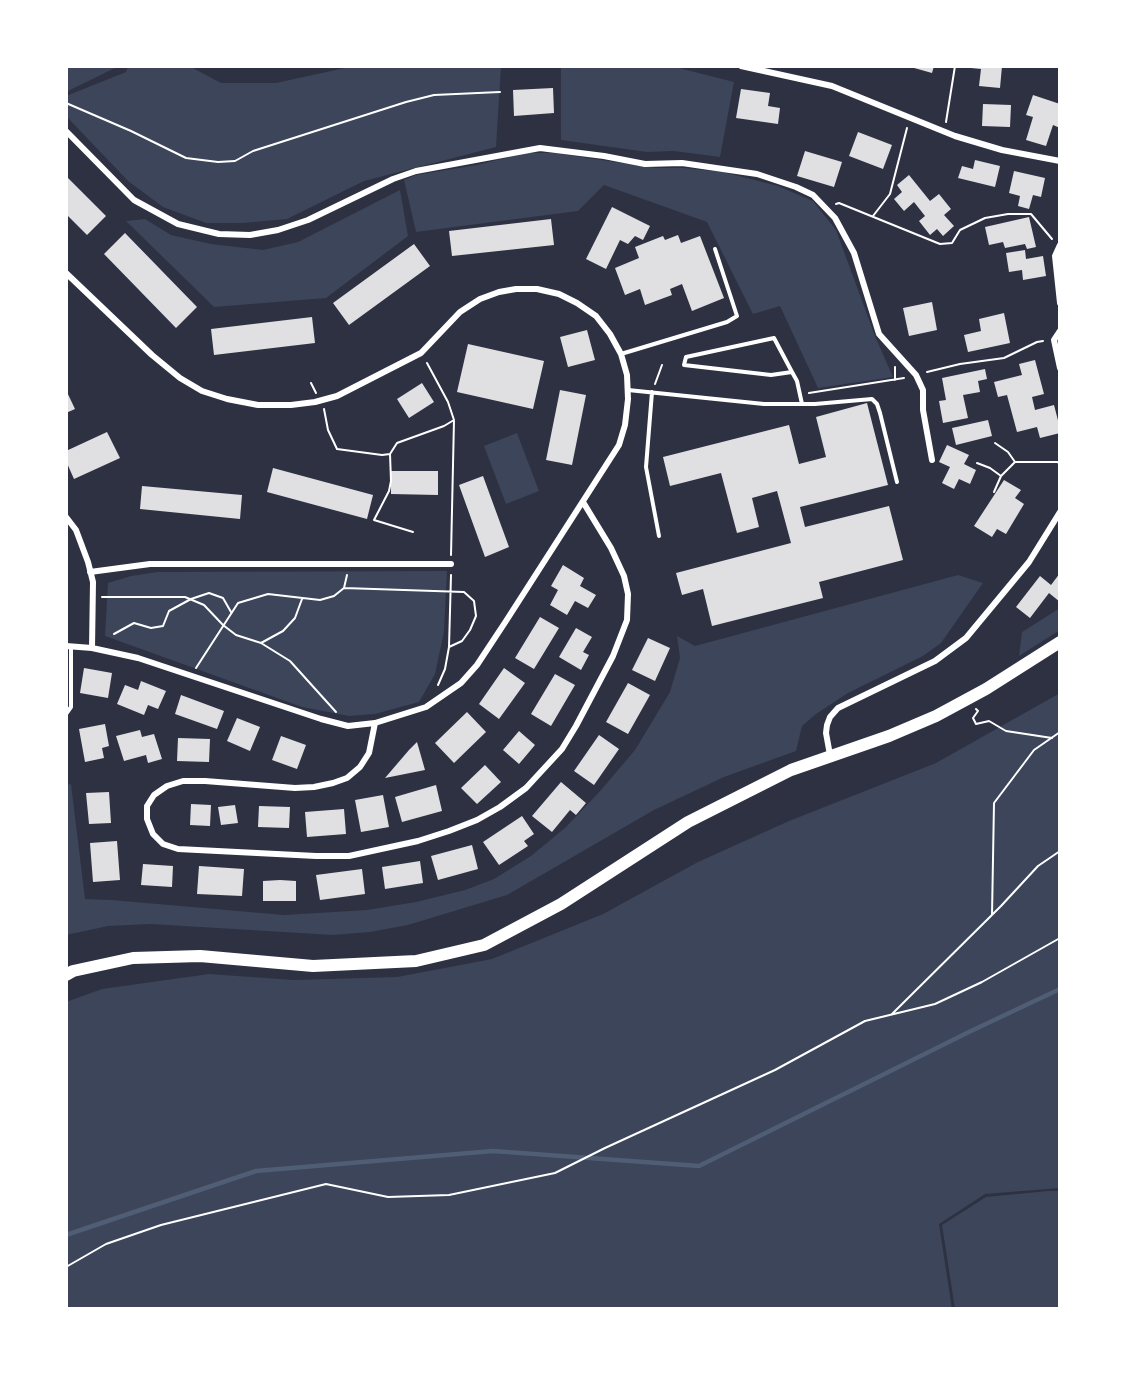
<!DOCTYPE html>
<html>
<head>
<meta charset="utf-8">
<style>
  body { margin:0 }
  #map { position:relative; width:1126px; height:1375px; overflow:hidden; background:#2d3142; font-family:Montserrat,sans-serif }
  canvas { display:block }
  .frame { position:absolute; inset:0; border:68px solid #fff; pointer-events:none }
</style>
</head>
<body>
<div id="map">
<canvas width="1126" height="1375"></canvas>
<div class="frame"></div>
</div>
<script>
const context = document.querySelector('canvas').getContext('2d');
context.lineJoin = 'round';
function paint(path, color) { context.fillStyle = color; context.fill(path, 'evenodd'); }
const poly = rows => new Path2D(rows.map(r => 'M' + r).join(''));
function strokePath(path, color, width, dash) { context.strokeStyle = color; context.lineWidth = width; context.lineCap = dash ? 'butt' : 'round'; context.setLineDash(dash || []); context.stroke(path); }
paint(poly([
  [66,66,119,66,66,92],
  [128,66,189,66,221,83,276,83,354,66,501,66,496,147,364,181,287,219,243,223,206,223,163,207,128,181,66,116,66,96,126,72],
  [561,66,671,66,734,82,720,157,674,151,647,152,561,140],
  [525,153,554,153,656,168,684,168,723,172,778,186,813,201,836,230,875,336,893,377,818,388,780,306,753,314,707,222,604,185,578,211,416,232,404,180,416,175,477,165],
  [400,190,408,236,326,298,214,307,126,221,145,219,171,235,211,244,263,250,298,242],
  [517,433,539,491,506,504,484,446],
  [447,571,444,632,435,674,419,702,375,714,349,716,302,707,105,636,108,583,131,576,157,572],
  [958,575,983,583,941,643,923,656,848,693,816,714,802,726,796,751,724,777,654,810,507,895,408,925,370,932,333,935,151,924,108,926,66,935,66,785,71,784,85,899,112,900,284,915,367,910,416,902,465,890,494,879,531,856,566,827,601,790,635,750,670,692,680,658,677,636,695,646],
  [1060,608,1060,630,1019,656,1022,632],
  [1060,693,1060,1188,985,1194,939,1224,952,1309,66,1309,66,1002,102,989,209,974,293,980,397,977,492,959,603,914,698,862,789,821,936,763],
  [1048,1191,1060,1191,1060,1309,955,1309,942,1225,986,1197]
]), '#3c4559');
strokePath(poly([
  [66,1235,256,1171,493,1151,699,1166,971,1031,1060,989]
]), '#4f5d75', 4.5);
paint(poly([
  [907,66,934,66,932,73],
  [972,66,1002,66,1000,88,979,86,981,69,971,68],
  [553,88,554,113,514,116,513,90],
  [741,89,770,93,768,106,780,108,778,124,736,118],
  [1033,95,1060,104,1060,128,1053,125,1046,146,1026,140,1033,117,1026,115],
  [983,104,1011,105,1010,127,982,126],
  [858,132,892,145,883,169,849,156],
  [805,151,842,162,834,187,797,176],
  [975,160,1000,166,995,187,958,178,962,166,973,169],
  [1014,171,1045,178,1041,197,1033,195,1029,209,1018,206,1020,196,1009,193],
  [909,175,930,201,939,194,951,209,944,215,954,226,943,236,937,229,930,235,919,221,925,216,914,202,904,211,894,199,902,192,897,185],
  [66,176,106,216,87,235,66,214],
  [612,207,650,226,643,240,635,236,628,244,620,240,606,269,586,259],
  [1029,217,1036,247,1027,249,1025,244,1005,248,1003,242,989,245,985,227],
  [551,219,554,245,452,256,449,231],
  [125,233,197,307,176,328,104,254],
  [678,235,681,243,700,236,724,298,692,311,682,284,670,289,672,295,645,305,640,289,625,295,615,268,639,258,635,247,663,236,665,240],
  [414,244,430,266,349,325,333,303],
  [1025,250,1026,259,1043,256,1046,276,1023,280,1022,270,1009,272,1006,253],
  [932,302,937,330,909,336,903,308],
  [1004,313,1010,343,968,352,964,335,981,331,979,319],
  [312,317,315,343,214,355,211,329],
  [587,330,595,360,568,367,560,337],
  [468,344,544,361,533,409,457,392],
  [1035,360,1044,394,1032,397,1035,410,1054,405,1060,428,1060,433,1040,438,1037,427,1017,432,1007,395,998,397,994,382,1022,375,1019,364],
  [985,369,987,379,978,381,980,392,963,395,968,418,943,423,939,401,946,400,942,378],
  [422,383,434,402,409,418,397,399],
  [66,390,75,409,66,413],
  [560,390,586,395,572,465,546,460],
  [867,403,888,485,800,507,805,527,889,506,903,560,819,582,823,598,712,626,703,589,682,595,676,573,791,543,777,491,752,498,759,527,737,533,721,473,670,486,663,457,789,425,799,464,826,457,816,417],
  [988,420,992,436,956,445,952,428],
  [107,432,120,458,74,479,66,461,66,451],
  [947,445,969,455,964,464,976,470,970,484,959,479,954,489,942,483,950,467,939,462],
  [273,468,373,495,367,519,267,492],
  [391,471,438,471,438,495,391,494],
  [483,476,509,547,485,557,459,485],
  [1004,480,1021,490,1015,498,1024,504,1006,534,997,529,992,537,974,526],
  [142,486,242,495,240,519,140,509],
  [563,565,584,578,580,586,596,595,588,608,575,601,567,615,550,605,558,590,551,586],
  [1060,573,1060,602,1049,593,1030,618,1016,607,1040,576,1051,585],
  [540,617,559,628,534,669,515,658],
  [576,628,592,637,583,652,589,655,581,670,559,657],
  [648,638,670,648,655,681,632,670],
  [84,668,112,673,108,698,80,693],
  [504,668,525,683,499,719,479,704],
  [555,674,575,685,551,726,531,714],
  [141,681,166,691,158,709,148,705,144,715,117,704,125,685,138,690],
  [628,683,650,695,628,734,606,722],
  [181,695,224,711,217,729,175,714],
  [467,712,486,732,454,763,435,743],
  [237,718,260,727,250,751,227,741],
  [105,724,109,746,102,748,104,758,85,762,79,729],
  [140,730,142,737,154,734,162,759,148,763,146,755,124,761,116,736],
  [519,731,535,745,519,764,503,750],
  [599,735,619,749,594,785,574,771],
  [281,736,306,745,297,769,272,760],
  [178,738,210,739,209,762,177,761],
  [417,742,425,770,385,778,409,750],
  [485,765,501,782,477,804,461,788],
  [561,782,586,803,576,815,570,810,552,832,532,816],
  [436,785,442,811,402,822,395,797],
  [109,792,111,823,89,824,86,793],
  [383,795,389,827,361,832,355,800],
  [191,804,211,805,210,826,190,825],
  [235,805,238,823,221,825,218,807],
  [259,806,290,807,289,828,258,827],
  [344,809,346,834,307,837,305,812],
  [522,816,534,834,524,841,528,846,499,865,483,842],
  [117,841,120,880,93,882,90,843],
  [472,845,478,869,438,880,431,856],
  [420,861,423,883,385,889,382,867],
  [143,864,173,866,172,887,141,885],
  [199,866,244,869,242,896,197,894],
  [362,869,365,894,320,900,316,875],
  [280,880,296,881,296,901,263,901,263,881]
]), '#e0e0e3');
strokePath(poly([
  [712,66,732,66],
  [66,103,131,131,186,158,218,162,235,161,253,151,406,102,434,95,500,92],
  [946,122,955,66],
  [836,204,839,203,940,244,952,243,960,230,985,218,1008,214,1031,214,1052,239],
  [873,216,890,194,907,128],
  [427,363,448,402,454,420,451,555],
  [927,372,960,364,1004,358,1037,342,1043,341],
  [895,380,895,367],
  [311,383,316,393],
  [655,384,662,365],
  [809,393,904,378],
  [324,409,328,430,337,449,382,455,390,454],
  [995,443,1008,452,1015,462],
  [977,463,990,468,1001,476],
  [994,492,1001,476,1015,462,1057,462,1060,463],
  [413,532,374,520,389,491,391,481,390,454,397,443,444,426,454,420],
  [344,588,464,592,474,601,476,616,470,630,462,641,449,647],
  [102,597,185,597,204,605,223,625,236,635,261,643,290,661,336,712],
  [114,634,134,623,151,628,163,626,169,611,191,599,209,593,223,598,231,612],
  [261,643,283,631,295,618,302,599],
  [196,668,238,603,268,594,320,600,334,596,344,588,347,575],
  [438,685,445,669,449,647,451,575],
  [976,709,978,711,973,718,976,724,989,721,1006,731,1052,738],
  [992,915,994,803,1034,750,1060,732],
  [892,1014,1001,906,1038,866,1060,851],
  [66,1267,106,1244,161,1225,326,1184,388,1197,449,1195,555,1173,605,1148,775,1070,865,1021,935,1004,982,982,1060,938]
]), '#fff', 2);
strokePath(poly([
  [621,354,727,322,737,316,715,249],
  [792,372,771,375,684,365,686,357,774,338,792,372,797,381,802,404],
  [628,390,764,404,815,404,872,399,877,404,880,413,897,482],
  [652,392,646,467,659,536],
  [66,714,71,707,71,646]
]), '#fff', 4);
strokePath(poly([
  [741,66,832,86,955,136,1002,150,1060,161],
  [66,131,134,200,178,224,219,234,250,235,278,230,308,220,393,179,416,171,540,148,604,156,645,164,682,163,757,174,796,187,813,195,835,218,854,253,879,334,916,375,923,390,923,410,932,460],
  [1060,245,1055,256,1060,303],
  [66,273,152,355,180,378,202,391,227,399,258,405,291,405,315,402,337,396,421,353,460,312,480,299,499,292,516,289,537,289,559,294,577,303,596,316,610,334,621,354,627,375,628,399,625,425,619,445,506,621,477,665,461,683,426,707,375,723,348,726,321,719,138,658,92,648,66,646],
  [1060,331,1054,340,1060,368],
  [66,517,76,530,88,562,93,582,92,648],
  [90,572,150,564,451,564],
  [375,723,369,753,360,767,347,778,333,783,314,787,295,788,205,781,183,781,167,786,154,795,147,806,147,819,153,834,163,844,178,849,316,856,349,856,418,841,449,831,477,820,500,807,526,788,562,749,576,726,613,656,627,620,628,594,624,576,611,548,583,502],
  [830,755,826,733,827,725,830,717,838,708,935,661,966,638,1029,562,1060,512]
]), '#fff', 6);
strokePath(poly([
  [66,975,73,971,133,958,200,956,313,966,416,961,484,945,561,904,688,822,791,770,889,736,936,716,986,689,1060,642]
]), '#fff', 12);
</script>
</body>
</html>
